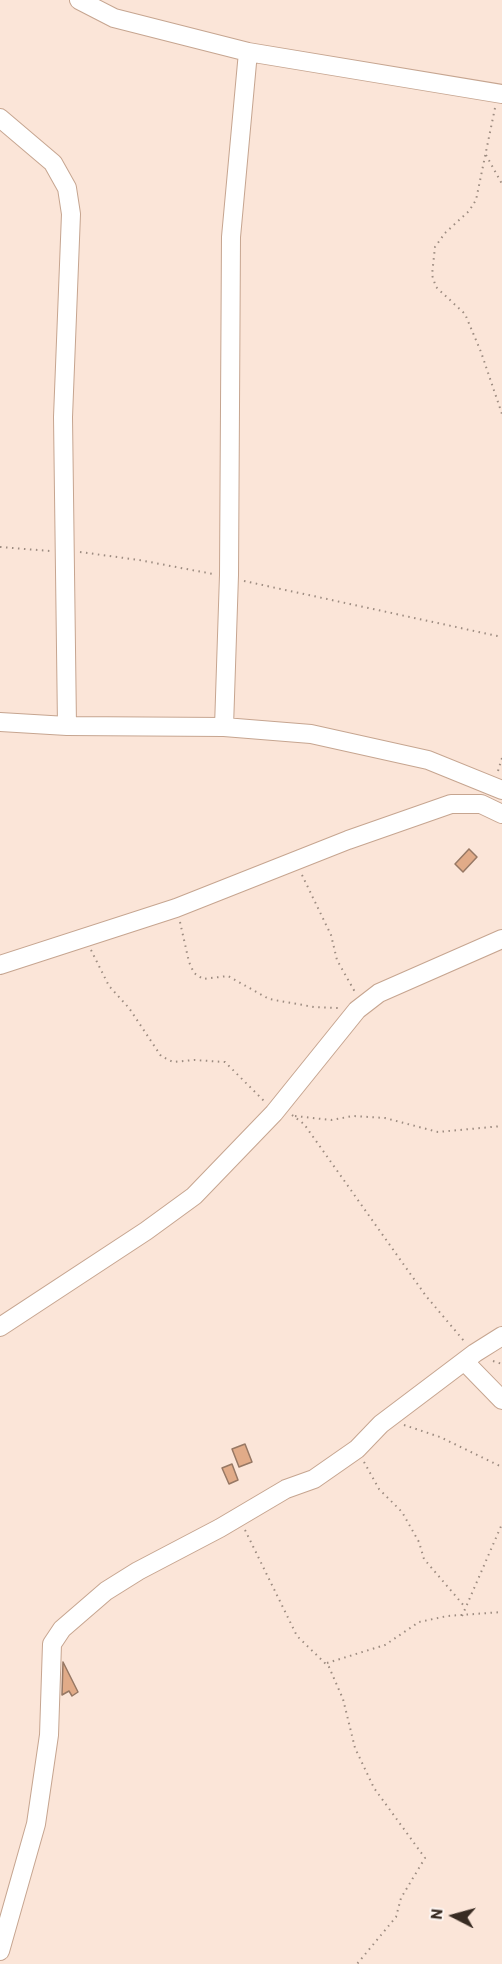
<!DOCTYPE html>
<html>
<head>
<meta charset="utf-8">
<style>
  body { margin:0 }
  #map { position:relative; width:502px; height:1964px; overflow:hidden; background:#fbe5d8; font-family:Barlow,sans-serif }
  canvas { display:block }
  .north { position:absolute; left:424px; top:1886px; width:60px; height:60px; -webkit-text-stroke:4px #fdf5f1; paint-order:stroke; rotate:276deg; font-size:16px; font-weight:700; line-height:24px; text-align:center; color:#382b22 }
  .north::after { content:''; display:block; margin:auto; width:21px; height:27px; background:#382b22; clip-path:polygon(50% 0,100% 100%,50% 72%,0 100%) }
</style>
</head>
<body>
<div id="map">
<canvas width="502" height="1964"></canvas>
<div class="north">N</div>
</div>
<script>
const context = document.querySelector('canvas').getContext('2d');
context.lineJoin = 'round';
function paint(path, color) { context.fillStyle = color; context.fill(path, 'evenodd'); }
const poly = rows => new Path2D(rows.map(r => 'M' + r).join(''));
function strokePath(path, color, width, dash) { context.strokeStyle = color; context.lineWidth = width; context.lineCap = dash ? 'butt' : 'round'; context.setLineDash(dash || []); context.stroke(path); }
const building = poly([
  [469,849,477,857,463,872,455,864,469,849],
  [245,1444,252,1462,239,1467,232,1449,245,1444],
  [232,1464,238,1480,229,1484,222,1468,232,1464],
  [63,1662,78,1692,72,1696,69,1691,62,1695,63,1662]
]);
paint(building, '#e1ab88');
strokePath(building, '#977864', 1.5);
const minor = poly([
  [79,0,114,18,248,52,502,94],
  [0,118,53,163,67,188,71,214,63,417,67,726],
  [0,722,67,726,224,727,311,734,428,760,502,790],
  [224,727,229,575,231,237,248,52],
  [0,965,176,908,348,840,451,804,481,804,502,814],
  [0,1327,146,1231,194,1196,274,1113,357,1010,379,993,502,939],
  [465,1362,502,1400],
  [0,1951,36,1824,49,1735,52,1644,62,1629,106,1591,138,1571,220,1528,286,1489,314,1479,357,1449,381,1424,475,1353,502,1336]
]);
strokePath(minor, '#c6a590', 20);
strokePath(poly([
  [495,108,476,200,469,211,445,233,435,247,432,275,436,287,465,314,481,352,502,414],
  [486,155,502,184],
  [0,547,50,551],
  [80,552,139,560,213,574],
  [244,581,502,637],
  [498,771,502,758],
  [302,875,331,935,337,960,355,992],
  [180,922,189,962,194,973,203,979,228,976,269,999,314,1007,339,1008],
  [91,950,109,986,129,1008,161,1056,173,1062,194,1060,225,1062,265,1102],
  [292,1115,304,1124,426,1296,464,1341],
  [295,1116,331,1120,353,1116,385,1118,438,1132,502,1126],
  [493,1361,502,1364],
  [404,1425,440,1437,502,1467],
  [364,1462,379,1489,402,1512,419,1542,424,1559,465,1607],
  [245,1530,297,1636,329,1667,343,1699,355,1748,374,1788,425,1858,401,1898,396,1917,357,1964],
  [462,1616,502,1524],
  [327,1663,385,1645,419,1622,447,1616,502,1612]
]), '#9d8c81', 2, [1.5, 4.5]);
strokePath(minor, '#fff', 18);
</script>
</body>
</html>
